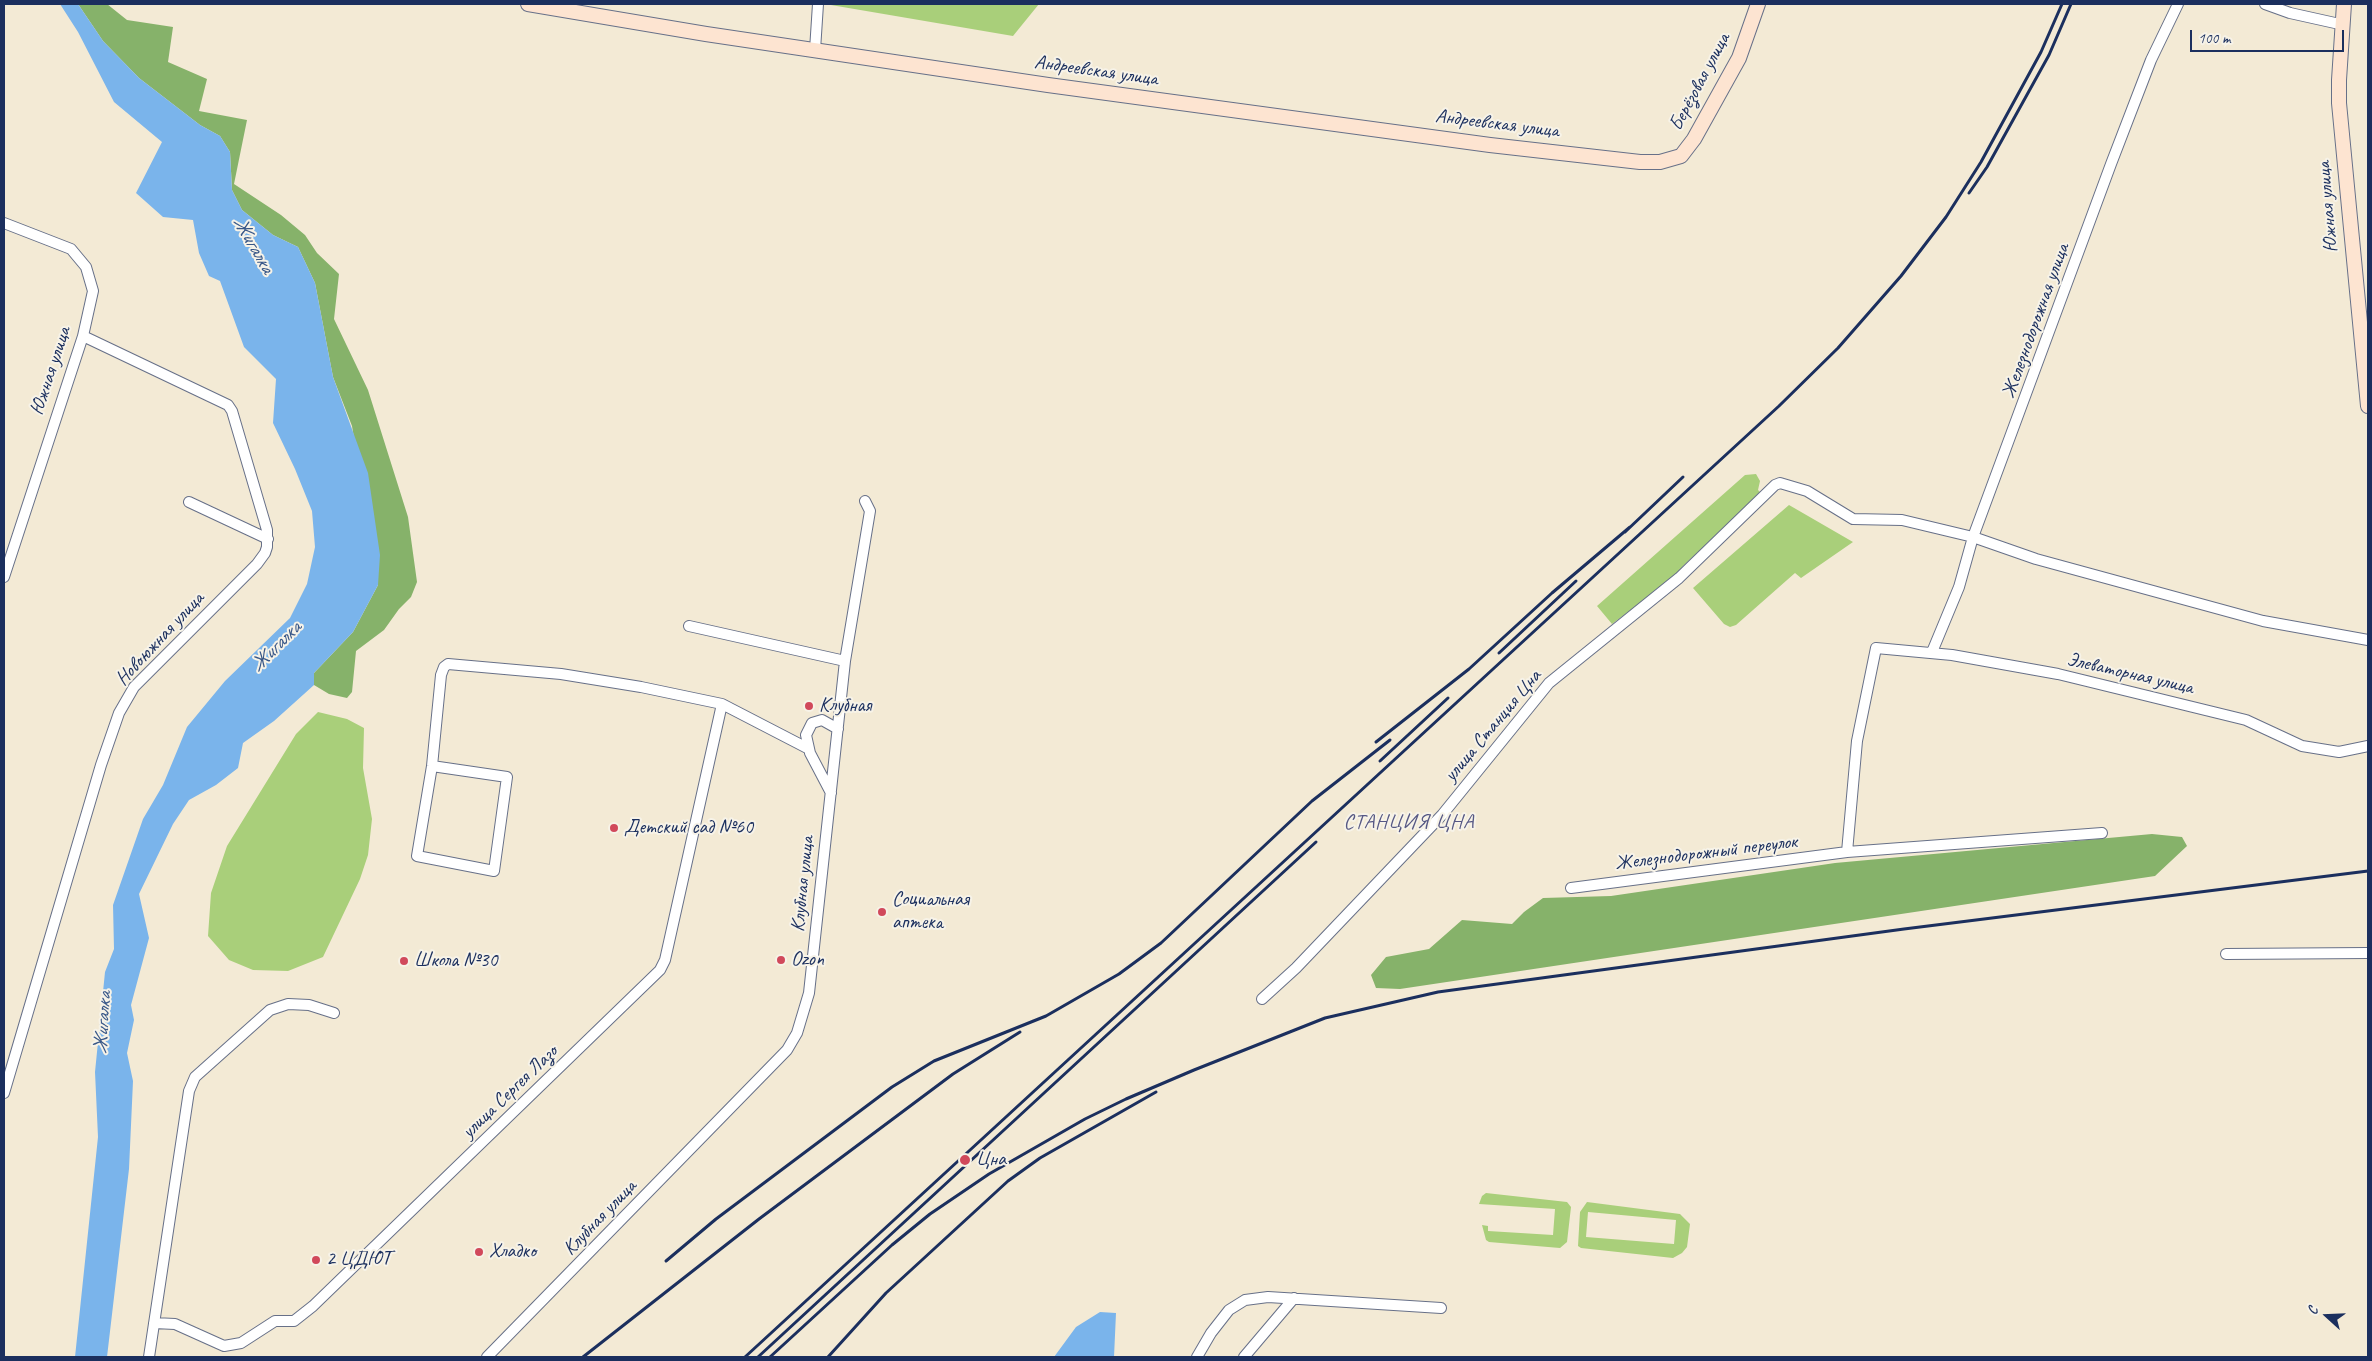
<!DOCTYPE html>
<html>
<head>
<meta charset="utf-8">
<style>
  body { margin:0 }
  #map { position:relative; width:2372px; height:1361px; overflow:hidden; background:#f3ead5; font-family:Caveat,sans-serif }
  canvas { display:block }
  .frame { position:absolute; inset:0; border:5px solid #1b2f5e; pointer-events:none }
  .north { position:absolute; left:2302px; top:1291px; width:50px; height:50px; -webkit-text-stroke:4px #f7f3e8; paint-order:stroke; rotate:290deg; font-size:14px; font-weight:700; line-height:20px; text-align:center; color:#1b2f5e }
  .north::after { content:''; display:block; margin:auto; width:18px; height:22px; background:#1b2f5e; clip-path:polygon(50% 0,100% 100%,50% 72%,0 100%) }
  .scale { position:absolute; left:2190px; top:30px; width:154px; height:22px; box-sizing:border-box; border:2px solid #1b2f5e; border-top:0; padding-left:6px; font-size:15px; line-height:18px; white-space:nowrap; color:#1b2f5e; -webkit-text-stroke:4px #f7f3e8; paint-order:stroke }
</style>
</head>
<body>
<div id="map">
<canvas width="2372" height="1361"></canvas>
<div class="frame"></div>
<div class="north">С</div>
<div class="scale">100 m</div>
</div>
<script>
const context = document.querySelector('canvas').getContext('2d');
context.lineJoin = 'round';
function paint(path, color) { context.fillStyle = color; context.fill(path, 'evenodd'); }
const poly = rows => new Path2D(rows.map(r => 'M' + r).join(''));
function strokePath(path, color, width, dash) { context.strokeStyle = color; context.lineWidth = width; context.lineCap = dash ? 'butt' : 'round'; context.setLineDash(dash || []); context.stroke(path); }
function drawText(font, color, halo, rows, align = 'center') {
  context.font = font + ' Caveat,sans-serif'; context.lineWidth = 4; context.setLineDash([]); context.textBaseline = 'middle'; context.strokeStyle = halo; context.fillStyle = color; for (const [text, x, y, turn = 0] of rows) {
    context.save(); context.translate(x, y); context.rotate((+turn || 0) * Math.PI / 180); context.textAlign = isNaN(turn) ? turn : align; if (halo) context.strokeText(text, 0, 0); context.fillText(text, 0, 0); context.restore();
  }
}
paint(poly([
  [825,4,1039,4,1013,36],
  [1756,474,1760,481,1758,490,1761,493,1683,566,1677,575,1612,624,1597,606,1745,475],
  [1789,505,1853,542,1801,578,1795,573,1736,625,1730,627,1724,624,1693,588],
  [318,712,347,719,364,728,363,768,372,819,368,855,360,879,323,957,288,971,253,970,229,960,208,936,211,893,227,846,296,734],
  [1486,1193,1567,1202,1571,1207,1567,1242,1560,1248,1489,1242,1486,1240,1482,1225,1488,1226,1488,1231,1553,1235,1555,1209,1479,1204,1482,1196],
  [1587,1202,1680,1214,1690,1224,1687,1247,1682,1253,1673,1258,1581,1248,1578,1246,1580,1212],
  [1588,1212,1676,1220,1674,1244,1586,1237]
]), '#a9cf7a');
paint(poly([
  [78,4,107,4,127,20,173,27,168,62,207,79,199,111,247,120,234,184,281,215,305,235,317,253,339,274,334,319,368,390,408,517,417,582,411,597,399,609,384,630,356,651,352,692,347,698,329,694,314,685,314,673,353,632,378,585,352,426,333,377,315,283,298,247,273,235,242,210,232,190,230,152,220,136,200,125,139,78,103,41],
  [2152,834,2182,837,2187,846,2155,876,1400,989,1376,988,1371,975,1386,957,1429,949,1462,920,1512,924,1524,912,1543,898,1611,896,1835,863]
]), '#86b26a');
paint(poly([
  [60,4,78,4,103,41,139,78,200,125,220,136,230,152,232,190,242,210,273,235,298,247,315,283,333,377,368,473,380,555,378,585,353,632,314,673,314,685,274,721,243,743,238,768,216,785,189,800,173,824,139,894,149,938,131,1005,134,1020,127,1053,133,1081,129,1169,107,1357,75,1357,98,1137,95,1072,105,972,114,949,113,905,143,819,163,785,187,727,225,681,290,618,307,584,315,547,312,511,295,469,273,423,276,379,244,347,220,281,209,276,199,253,193,220,163,217,136,193,162,142,114,102,78,32],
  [1100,1312,1116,1313,1114,1357,1054,1357,1076,1327]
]), '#7ab4eb');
const street = poly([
  [2265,4,2290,13,2344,25],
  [815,50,818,4],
  [4,223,71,249,86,267,93,291,83,336,4,577],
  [189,502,268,539],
  [689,626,845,661],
  [1932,652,1959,587,1973,537,2111,164,2151,60,2178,4],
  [432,766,507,777,494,871,417,856,432,766,441,675,444,667,448,664,561,674,641,687,722,704,809,749],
  [831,793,810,753,806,735,812,723,822,720,838,729],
  [2102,833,1847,852,1857,741,1876,648,1952,655,2058,674,2246,720,2302,746,2339,752,2368,746],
  [1571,888,1847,852],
  [2226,954,2368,953],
  [1262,999,1296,968,1442,815,1549,683,1679,578,1775,485,1780,483,1807,491,1853,519,1902,520,1973,537,2036,559,2263,621,2368,640],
  [4,1093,101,765,119,713,134,687,257,564,265,553,267,547,267,530,232,411,228,405,83,336],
  [154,1323,175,1324,224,1346,241,1343,275,1321,294,1321,313,1306,660,970,665,960,722,704],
  [149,1357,189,1091,195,1077,270,1010,288,1004,309,1005,334,1013],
  [487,1357,787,1050,797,1033,809,993,845,661,870,511,865,501],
  [1197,1357,1211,1333,1229,1310,1245,1300,1268,1297,1441,1308],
  [1244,1357,1294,1298]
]);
const secondary = poly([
  [528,4,706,34,1048,85,1490,145,1640,162,1660,162,1681,156,1694,139,1739,58,1758,4],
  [2344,4,2339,80,2339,103,2368,406]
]);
strokePath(street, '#677088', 12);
strokePath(secondary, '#677088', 16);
strokePath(street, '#fff', 10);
strokePath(secondary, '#fde4d1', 14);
strokePath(poly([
  [1969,193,1987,167,2049,55,2071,4],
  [1625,532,1683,477],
  [1499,653,1576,581],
  [1376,742,1469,669,1552,593,1630,527],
  [1380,761,1448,698],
  [666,1261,716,1219,892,1087,934,1061,1046,1016,1119,974,1161,943,1312,801,1390,740],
  [583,1357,759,1219,953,1074,1020,1032],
  [745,1357,1779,406,1838,348,1901,276,1946,217,1981,162,2041,52,2062,4],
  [758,1357,1316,842],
  [770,1357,892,1245,930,1214,989,1174,1085,1119,1126,1099,1194,1070,1325,1018,1438,992,1904,929,2368,871],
  [828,1357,886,1293,1008,1181,1040,1158,1156,1092]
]), '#1b2f5e', 3);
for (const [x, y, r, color] of [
  [809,706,5,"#d1495b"],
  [614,828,5,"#d1495b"],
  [882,912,5,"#d1495b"],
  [781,960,5,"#d1495b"],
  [404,961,5,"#d1495b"],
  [965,1160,6,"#d1495b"],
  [479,1252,5,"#d1495b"],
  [316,1260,5,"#d1495b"]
]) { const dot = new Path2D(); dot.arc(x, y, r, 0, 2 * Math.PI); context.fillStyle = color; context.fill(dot); strokePath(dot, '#f7f3e8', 2); }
drawText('20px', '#1b2f5e', '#f7f3e8', [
  ["Андреевская улица",1096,71,8],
  ["Берёзовая улица",1700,82,-62],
  ["Андреевская улица",1497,124,7],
  ["Южная улица",2328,207,-95],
  ["Железнодорожная улица",2036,321,-70],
  ["Южная улица",51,371,-72],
  ["Новоюжная улица",160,639,-47],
  ["Элеваторная улица",2130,674,13],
  ["улица Станция Цна",1493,726,-50],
  ["Железнодорожный переулок",1706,853,-7],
  ["Клубная улица",803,884,-84],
  ["улица Сергея Лазо",510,1092,-44],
  ["Клубная улица",600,1218,-46]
]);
drawText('20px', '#1b2f5e', '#f7f3e8', [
  ["Клубная",819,706],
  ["Детский сад №60",624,828],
  ["Социальная",892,900],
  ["аптека",892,923],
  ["Ozon",791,960],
  ["Школа №30",414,961],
  ["Цна",976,1160],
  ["Хладко",489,1252],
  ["2 ЦДЮТ",326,1260]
], 'left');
drawText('italic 21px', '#385788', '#f7f3e8', [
  ["Жигалка",253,245,60],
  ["Жигалка",276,647,-45],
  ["Жигалка",103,1023,-86]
]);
context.letterSpacing = '1px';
drawText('21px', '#565884', '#f7f3e8', [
  ["СТАНЦИЯ ЦНА",1409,822]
]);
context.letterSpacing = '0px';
</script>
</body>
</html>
